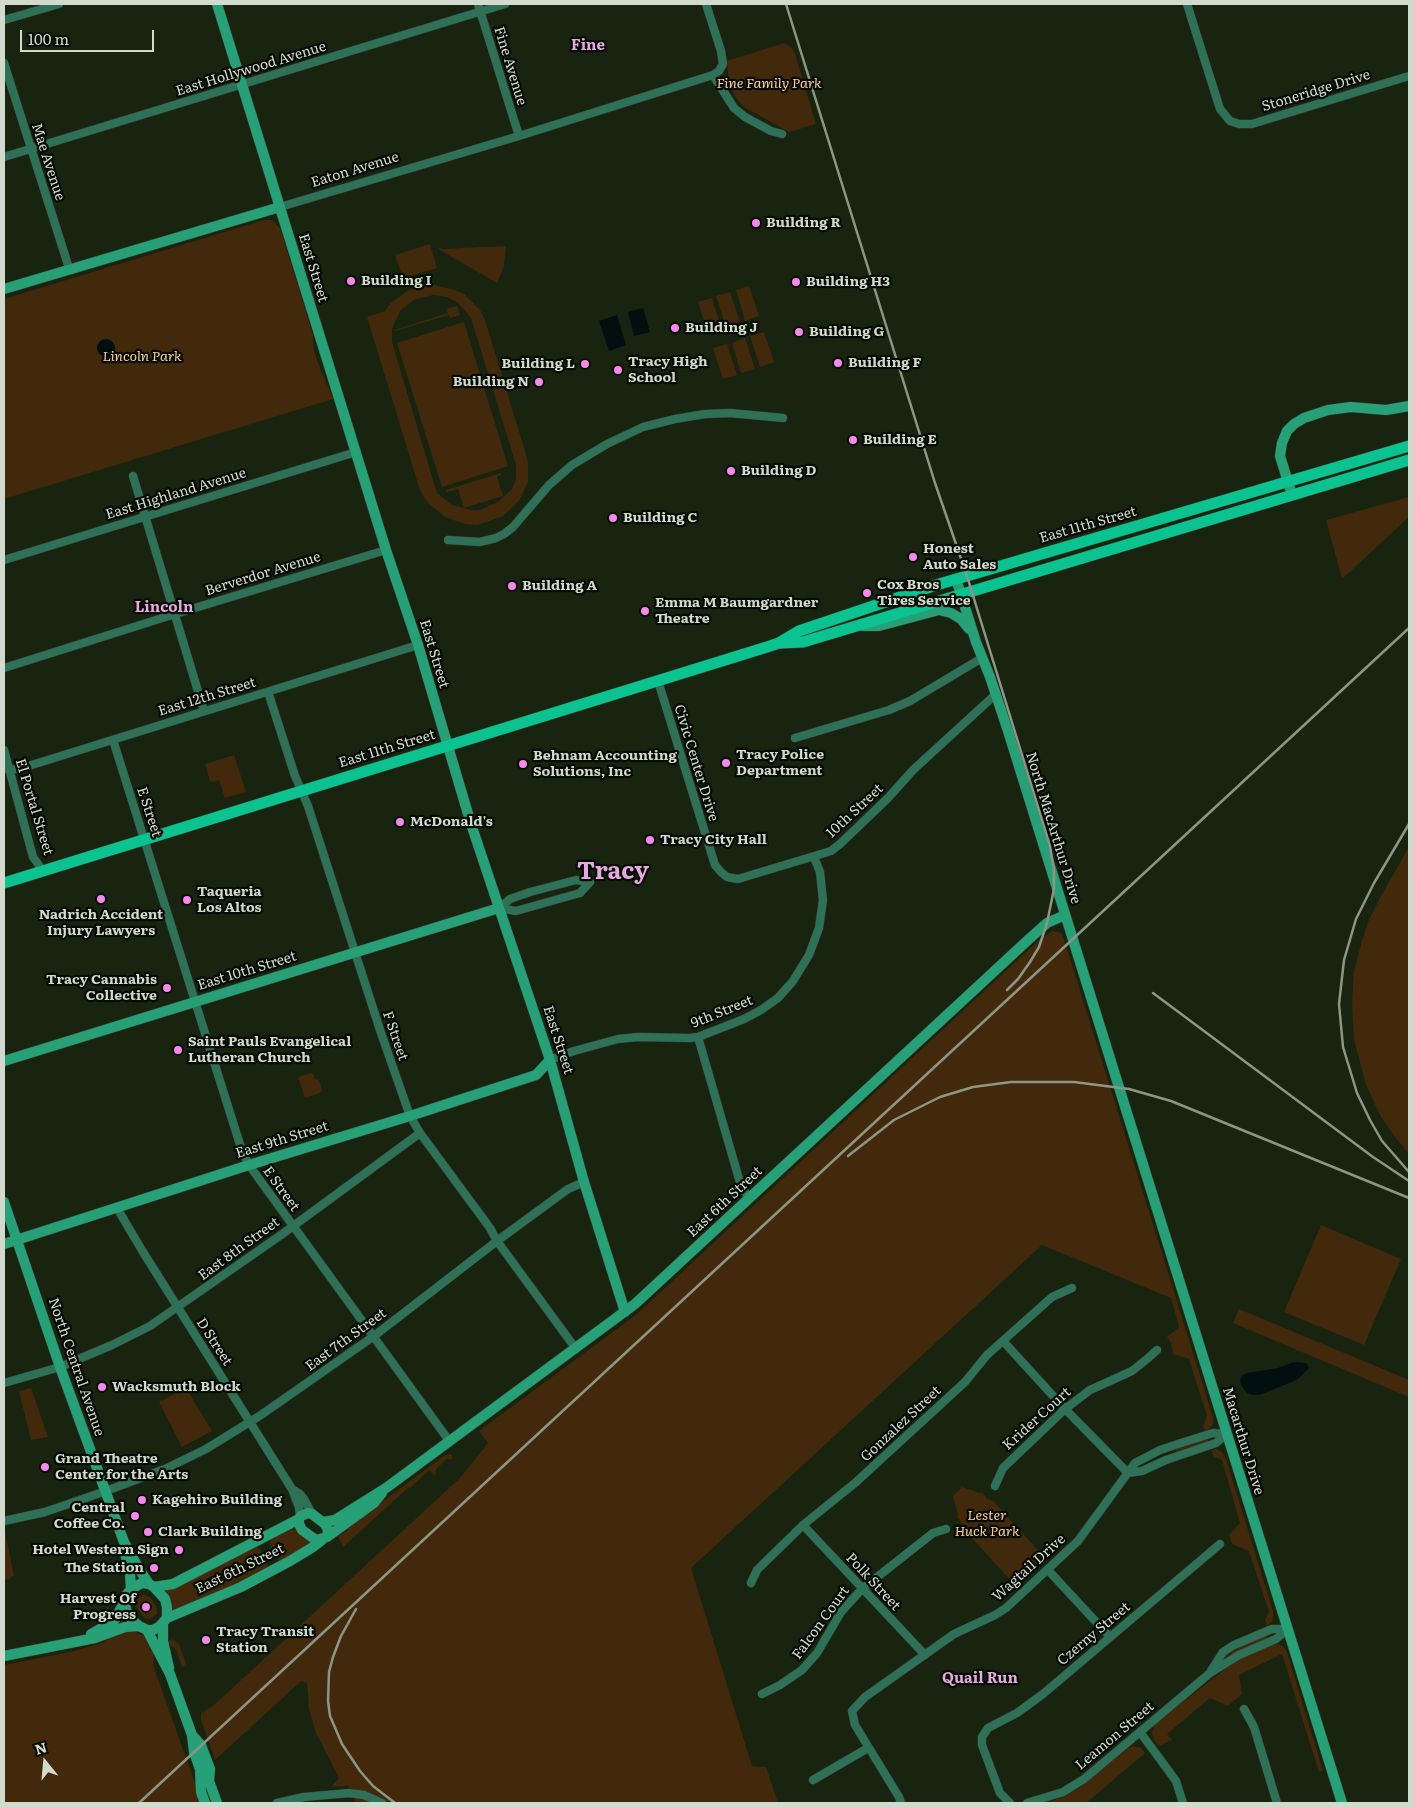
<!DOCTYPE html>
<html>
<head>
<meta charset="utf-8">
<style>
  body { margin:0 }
  #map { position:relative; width:1413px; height:1807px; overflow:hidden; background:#18240f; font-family:Literata,serif }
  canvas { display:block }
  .frame { position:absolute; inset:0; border:5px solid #d2dacd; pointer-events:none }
  .north { position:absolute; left:20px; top:1737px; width:50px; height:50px; -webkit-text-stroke:4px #060b04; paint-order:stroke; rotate:343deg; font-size:14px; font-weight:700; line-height:20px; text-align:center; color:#d2dacd }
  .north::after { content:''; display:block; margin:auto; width:18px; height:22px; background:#d2dacd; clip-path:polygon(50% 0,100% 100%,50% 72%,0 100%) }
  .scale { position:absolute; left:20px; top:30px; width:134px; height:22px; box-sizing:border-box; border:2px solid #d2dacd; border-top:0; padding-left:6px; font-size:15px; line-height:18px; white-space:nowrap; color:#d2dacd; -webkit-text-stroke:4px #060b04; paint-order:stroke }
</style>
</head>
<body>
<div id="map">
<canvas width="1413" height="1807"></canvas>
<div class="frame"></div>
<div class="north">N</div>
<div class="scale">100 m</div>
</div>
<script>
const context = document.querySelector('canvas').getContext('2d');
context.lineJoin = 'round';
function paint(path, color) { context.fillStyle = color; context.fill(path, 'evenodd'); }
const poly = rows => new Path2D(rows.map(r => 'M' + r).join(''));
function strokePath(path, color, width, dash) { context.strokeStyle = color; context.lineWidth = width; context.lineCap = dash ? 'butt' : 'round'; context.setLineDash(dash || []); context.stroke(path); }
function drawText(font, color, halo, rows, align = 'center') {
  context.font = font + ' Literata,serif'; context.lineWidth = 4.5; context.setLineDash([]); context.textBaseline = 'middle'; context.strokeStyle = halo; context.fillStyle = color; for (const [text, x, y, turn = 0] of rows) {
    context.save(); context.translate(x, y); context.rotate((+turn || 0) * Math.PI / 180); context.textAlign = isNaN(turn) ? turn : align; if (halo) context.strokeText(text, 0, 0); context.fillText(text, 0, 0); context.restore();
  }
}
paint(poly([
  [784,43,792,48,795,54,816,124,789,132,744,107,734,95,728,75,727,61],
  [264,220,272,220,280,228,313,335,314,351,321,371,328,386,333,399,4,499,4,299],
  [430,244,437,268,403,278,395,255],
  [506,246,504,266,497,283,438,249,440,247,442,249],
  [434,285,455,290,464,294,480,310,485,320,528,461,528,482,519,501,503,516,478,525,465,524,445,517,430,505,423,496,419,487,367,317,385,311,391,303,409,290,423,286],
  [434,295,447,297,458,303,471,318,516,465,516,480,512,489,498,502,480,510,471,510,452,505,438,494,435,487,392,342,392,329,400,311,415,299],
  [749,286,759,316,745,321,736,290],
  [730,292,740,322,726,326,716,296],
  [712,298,721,328,708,333,698,302],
  [457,306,460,315,450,318,449,315,395,331,395,330,448,313,447,309],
  [464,322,508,466,442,487,397,343],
  [764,332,774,362,760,367,750,336],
  [745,338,755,369,741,373,732,343],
  [727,344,737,375,723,379,713,348],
  [501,473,501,475,497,477,503,496,464,508,458,489,446,492,446,490],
  [1409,497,1409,517,1342,579,1326,520],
  [234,755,246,792,225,798,219,780,213,782,210,781,205,764],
  [1409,847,1409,1154,1392,1133,1381,1117,1366,1085,1354,1039,1352,1007,1354,971,1362,941,1368,922,1382,894],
  [1053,931,1061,933,1064,939,1213,1417,1213,1424,1210,1428,1205,1431,1203,1426,1207,1416,1189,1359,1173,1354,1171,1343,1167,1337,1179,1327,1171,1298,1042,1245,691,1568,752,1766,766,1767,778,1803,355,1803,355,1800,348,1786,331,1787,339,1778,316,1733,309,1709,307,1683,301,1681,215,1760,201,1720,201,1713,213,1706,460,1478,488,1443,479,1431,637,1314,1039,940],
  [311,1073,313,1074,315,1079,319,1080,322,1090,320,1093,305,1098,298,1077],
  [1321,1225,1401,1259,1364,1345,1284,1312],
  [1239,1309,1409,1380,1409,1397,1233,1323],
  [31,1388,48,1437,31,1440,19,1391],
  [186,1388,212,1431,182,1447,159,1402],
  [1207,1439,1209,1440,1208,1442,1177,1451,1175,1450,1176,1449],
  [1216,1449,1222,1452,1226,1459,1273,1611,1273,1620,1267,1626,1265,1620,1269,1612,1249,1551,1232,1544,1229,1535,1240,1523,1222,1460,1213,1456,1212,1450],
  [451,1454,453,1458,449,1460,448,1458,435,1470,436,1474,434,1475,429,1470,410,1488,409,1487,343,1547,338,1537,348,1530,347,1528,445,1455],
  [962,1487,980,1493,982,1492,987,1499,995,1502,996,1504,1045,1558,1015,1585,968,1534,963,1534,963,1525,957,1517,958,1515,953,1496],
  [295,1527,312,1542,280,1562,270,1545,270,1541,272,1537],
  [4,1532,5,1532,14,1576,11,1577,10,1579,4,1580],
  [256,1546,260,1549,269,1567,214,1596,174,1609,165,1590],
  [144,1594,151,1598,156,1606,157,1614,150,1619,144,1618,141,1614,135,1605,137,1599],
  [129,1631,135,1632,147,1637,154,1654,153,1665,202,1803,4,1803,4,1665,74,1651,105,1642,106,1638,117,1634],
  [1267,1635,1267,1638,1224,1658,1225,1656,1245,1644],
  [172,1639,179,1644,187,1666,182,1667,176,1649,167,1643],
  [1277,1644,1283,1646,1287,1652,1323,1771,1319,1772,1282,1654,1239,1675,1242,1694,1228,1706,1210,1698,1167,1734,1172,1740,1159,1746,1154,1740,1152,1732,1155,1725,1179,1705,1235,1662,1258,1650],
  [1133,1746,1141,1748,1145,1753,1086,1803,1048,1803,1078,1789,1127,1749]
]), '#42290b');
paint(poly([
  [643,308,650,332,634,336,628,312],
  [617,315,626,345,609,351,599,321],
  '97 348a9 9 0 1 1 18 0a9 9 0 1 1-18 0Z',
  [1294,1362,1306,1363,1309,1368,1299,1378,1292,1382,1259,1395,1253,1395,1247,1393,1241,1385,1240,1380,1243,1375,1247,1373,1278,1368],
  [219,1574,223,1583,211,1589,206,1579]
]), '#010f10');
const street = poly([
  [478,4,519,136],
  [1187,4,1220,109,1230,121,1239,124,1252,124,1409,76],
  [4,20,59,4],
  [4,63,69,268],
  [713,75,734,108,745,117,771,131,782,134],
  [4,157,505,4],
  [280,207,519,136,713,75,719,71,723,64,721,51,706,4],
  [133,476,204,711],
  [448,540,480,542,496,538,504,534,513,527,549,485,572,465,607,444,643,427,675,419,705,414,730,413,783,418],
  [4,560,356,452],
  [4,668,175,614,386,550],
  [658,681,715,865,721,872,727,877,738,879,831,851,840,844,888,798,913,770,996,694],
  [268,692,295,776,308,806,381,1033,410,1116,420,1133,490,1228,497,1241,576,1349],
  [795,738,889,710,910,701,982,658],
  [113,740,242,1151,249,1165,450,1442],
  [4,750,33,857,43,871],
  [4,768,10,770,22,768,418,645],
  [499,908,516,911,580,893,590,882],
  [499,908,510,899,530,892,576,880,590,882],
  [698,1037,741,1186,749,1198],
  [550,1060,574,1051,618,1039,638,1037,690,1038,698,1037,744,1019,761,1010,778,998,793,981,809,955,819,928,823,900,820,872,814,857],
  [117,1208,143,1252,292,1489,299,1507,300,1518],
  [1003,1341,1065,1409,1128,1473],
  [4,1383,60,1367,112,1345,150,1326,281,1235,420,1133],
  [1128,1473,1142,1471,1166,1460,1216,1443,1227,1434],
  [995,1486,1003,1468,1065,1409,1090,1390,1132,1371,1147,1359,1157,1350],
  [292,1489,300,1494,304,1499,312,1514],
  [4,1521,45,1512,106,1491,165,1469,206,1449,261,1415,374,1336,497,1241,568,1189,584,1182],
  [803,1525,925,1655],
  [1048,1570,1110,1637],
  [751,1583,757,1570,803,1525,855,1483,965,1382,987,1355,1052,1297,1072,1288],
  [1211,1671,1223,1652,1234,1645,1272,1629,1288,1629],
  [762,1694,780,1685,802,1670,817,1653,841,1612,862,1589,933,1533,946,1529],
  [1244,1709,1254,1727,1277,1803],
  [1140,1732,1176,1781,1183,1803],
  [813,1780,868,1748],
  [277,1803,304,1797,349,1793,364,1795,382,1803],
  [901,1803,899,1797,855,1725,852,1711,865,1697,954,1634,995,1615,1006,1608,1078,1541,1135,1463,1160,1450,1181,1443,1213,1433,1227,1434],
  [1010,1803,1000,1793,982,1745,982,1737,988,1728,1017,1713,1043,1694,1220,1544],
  [1027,1803,1063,1792,1084,1779,1210,1673,1239,1655,1276,1639,1288,1629]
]);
const secondary = poly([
  [217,4,386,550,418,645,471,824,550,1060,584,1182,625,1312],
  [4,289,280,207],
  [1292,495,1280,456,1282,443,1287,431,1294,424,1304,418,1328,410,1351,407,1386,410,1409,406],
  [956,579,976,642,990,677,1008,731,1342,1803],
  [863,626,879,626,939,610,951,613,961,619,969,629],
  [4,1061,499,908],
  [4,1202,60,1367,124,1542,139,1569,149,1584],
  [4,1244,249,1165,410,1116,536,1075,550,1060],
  [308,1513,312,1514,325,1524,328,1530,327,1537,316,1540,302,1530,299,1524,299,1519,301,1516,308,1513],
  [323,1522,335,1520,386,1488,635,1304,1028,940,1047,923,1065,915],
  [327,1537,374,1503,382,1493],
  [125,1553,130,1573,131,1589],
  [142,1583,149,1584,154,1587,165,1599,167,1607,167,1618,159,1627,153,1630,147,1630,139,1626,131,1619,126,1610,125,1601,127,1594,131,1589,142,1583],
  [154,1587,173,1584,299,1519],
  [167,1618,241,1587,290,1561,313,1547,322,1540],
  [163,1623,163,1641,169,1668],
  [147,1630,170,1674,192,1735,194,1752,200,1769,209,1781,217,1803],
  [91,1634,114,1621,125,1601],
  [4,1656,95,1638,125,1627,139,1626],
  [192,1735,201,1745,210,1769,209,1781],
  [200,1769,201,1792,205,1803]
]);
const primary = poly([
  [781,643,803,642,1409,460],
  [4,883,767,647,779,643,799,631,936,585,1409,446]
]);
strokePath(street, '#36412d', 9);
strokePath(secondary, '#36412d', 11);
strokePath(primary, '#36412d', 12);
strokePath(street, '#2f7158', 8);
strokePath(secondary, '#279f77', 10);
strokePath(primary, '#0bc390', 11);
strokePath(poly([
  [786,4,935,483,967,576,1050,846,1054,871,1054,889,1047,923,1039,947,1030,962,1018,979,1007,990],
  [1409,824,1374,883,1356,919,1344,960,1339,1004,1343,1047,1357,1093,1370,1120,1382,1141,1409,1172],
  [1153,993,1373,1157,1409,1181],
  [848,1156,894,1120,940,1097,973,1087,1011,1082,1074,1082,1129,1089,1171,1101,1409,1198],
  [356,1609,341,1636,333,1657,329,1672,328,1701,330,1716,342,1744,360,1771,373,1786,395,1803],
  [139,1803,1409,628]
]), '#8d9686', 2.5);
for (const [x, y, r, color] of [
  [756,223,5,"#f688ed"],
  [351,281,5,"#f688ed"],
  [796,282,5,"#f688ed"],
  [675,328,5,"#f688ed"],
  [799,332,5,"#f688ed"],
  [838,363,5,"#f688ed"],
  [585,364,5,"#f688ed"],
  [618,370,5,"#f688ed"],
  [539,382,5,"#f688ed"],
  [853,440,5,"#f688ed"],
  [731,471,5,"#f688ed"],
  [613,518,5,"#f688ed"],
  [913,557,5,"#f688ed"],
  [512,586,5,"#f688ed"],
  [867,593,5,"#f688ed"],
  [645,611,5,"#f688ed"],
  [726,763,5,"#f688ed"],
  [523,764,5,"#f688ed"],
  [400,822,5,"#f688ed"],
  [650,840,5,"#f688ed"],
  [101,899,5,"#f688ed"],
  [187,900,5,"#f688ed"],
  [167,988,5,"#f688ed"],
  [178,1050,5,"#f688ed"],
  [102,1387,5,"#f688ed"],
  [45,1467,5,"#f688ed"],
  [142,1500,5,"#f688ed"],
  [135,1516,5,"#f688ed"],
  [148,1532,5,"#f688ed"],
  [179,1550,5,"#f688ed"],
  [154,1568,5,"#f688ed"],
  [146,1607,5,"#f688ed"],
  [206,1640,5,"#f688ed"]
]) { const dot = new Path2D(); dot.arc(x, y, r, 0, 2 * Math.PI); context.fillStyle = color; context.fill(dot); strokePath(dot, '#060b04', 2); }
drawText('14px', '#d2dacd', '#060b04', [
  ["Fine Avenue",510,66,73],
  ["East Hollywood Avenue",251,69,-17],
  ["Stoneridge Drive",1316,91,-17],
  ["Mae Avenue",48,162,72],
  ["Eaton Avenue",355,170,-17],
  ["East Street",313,268,73],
  ["East Highland Avenue",176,494,-17],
  ["East 11th Street",1088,525,-16],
  ["Berverdor Avenue",263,574,-17],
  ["East Street",434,654,73],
  ["East 12th Street",207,697,-17],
  ["East 11th Street",387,749,-17],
  ["Civic Center Drive",696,763,73],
  ["El Portal Street",34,807,73],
  ["10th Street",855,811,-43],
  ["E Street",149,812,72],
  ["North MacArthur Drive",1053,828,73],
  ["East 10th Street",247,971,-17],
  ["9th Street",722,1012,-22],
  ["F Street",395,1036,71],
  ["East Street",558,1040,72],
  ["East 9th Street",282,1140,-17],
  ["E Street",281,1189,54],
  ["East 6th Street",725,1202,-43],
  ["East 8th Street",239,1249,-36],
  ["East 7th Street",346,1340,-36],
  ["D Street",214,1342,57],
  ["North Central Avenue",76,1367,71],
  ["Krider Court",1037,1419,-42],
  ["Gonzalez Street",901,1424,-43],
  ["Macarthur Drive",1243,1441,73],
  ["Wagtail Drive",1029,1568,-42],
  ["East 6th Street",240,1569,-26],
  ["Polk Street",873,1582,47],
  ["Falcon Court",821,1623,-54],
  ["Czerny Street",1094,1634,-40],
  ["Leamon Street",1115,1736,-40]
]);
drawText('italic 14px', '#fecc98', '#060b04', [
  ["Fine Family Park",769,84],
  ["Lincoln Park",142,357],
  ["Lester",987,1516],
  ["Huck Park",987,1532]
]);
drawText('bold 14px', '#d2dacd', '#060b04', [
  ["Building R",766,223],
  ["Building I",361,281],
  ["Building H3",806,282],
  ["Building J",685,328],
  ["Building G",809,332],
  ["Tracy High",628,362],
  ["School",628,378],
  ["Building F",848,363],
  ["Building L",575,364,"right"],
  ["Building N",529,382,"right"],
  ["Building E",863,440],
  ["Building D",741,471],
  ["Building C",623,518],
  ["Honest",923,549],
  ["Auto Sales",923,565],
  ["Cox Bros",877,585],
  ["Tires Service",877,601],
  ["Building A",522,586],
  ["Emma M Baumgardner",655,603],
  ["Theatre",655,619],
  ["Tracy Police",736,755],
  ["Department",736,771],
  ["Behnam Accounting",533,756],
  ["Solutions, Inc",533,772],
  ["McDonald's",410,822],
  ["Tracy City Hall",660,840],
  ["Taqueria",197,892],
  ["Los Altos",197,908],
  ["Nadrich Accident",101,915,"center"],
  ["Injury Lawyers",101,931,"center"],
  ["Tracy Cannabis",157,980,"right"],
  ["Collective",157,996,"right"],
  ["Saint Pauls Evangelical",188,1042],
  ["Lutheran Church",188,1058],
  ["Wacksmuth Block",112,1387],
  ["Grand Theatre",55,1459],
  ["Center for the Arts",55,1475],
  ["Kagehiro Building",152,1500],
  ["Central",125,1508,"right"],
  ["Coffee Co.",125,1524,"right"],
  ["Clark Building",158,1532],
  ["Hotel Western Sign",169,1550,"right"],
  ["The Station",144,1568,"right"],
  ["Harvest Of",136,1599,"right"],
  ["Progress",136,1615,"right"],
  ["Tracy Transit",216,1632],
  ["Station",216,1648]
], 'left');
drawText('bold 15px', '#e7aae0', '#060b04', [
  ["Fine",588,46],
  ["Lincoln",164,608],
  ["Quail Run",980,1679]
]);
drawText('bold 24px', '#e7aae0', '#060b04', [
  ["Tracy",613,872]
]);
</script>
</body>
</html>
